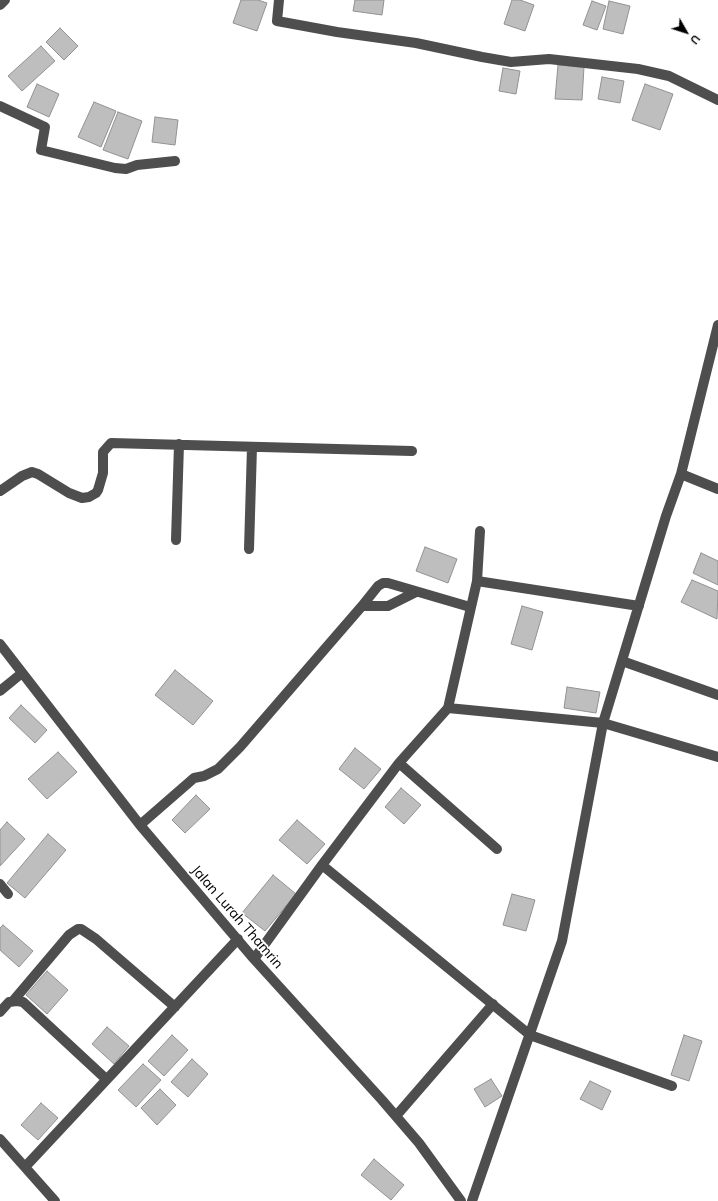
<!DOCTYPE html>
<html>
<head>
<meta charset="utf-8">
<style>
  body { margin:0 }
  #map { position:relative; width:718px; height:1201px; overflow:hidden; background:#fff; font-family:Mulish,sans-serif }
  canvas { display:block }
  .north { position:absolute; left:666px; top:12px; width:40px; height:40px; -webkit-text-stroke:3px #fff; paint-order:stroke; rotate:129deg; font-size:11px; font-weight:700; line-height:16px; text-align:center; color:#000 }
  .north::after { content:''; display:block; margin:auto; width:14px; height:18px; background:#000; clip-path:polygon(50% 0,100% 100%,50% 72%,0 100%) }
</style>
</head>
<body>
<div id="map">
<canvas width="718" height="1201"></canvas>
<div class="north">U</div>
</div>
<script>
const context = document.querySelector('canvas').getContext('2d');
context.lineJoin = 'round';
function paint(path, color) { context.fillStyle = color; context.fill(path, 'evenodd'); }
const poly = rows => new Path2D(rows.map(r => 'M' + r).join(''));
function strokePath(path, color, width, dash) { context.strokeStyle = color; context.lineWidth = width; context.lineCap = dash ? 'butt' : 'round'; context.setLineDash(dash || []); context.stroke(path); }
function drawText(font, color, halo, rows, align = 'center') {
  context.font = font + ' Mulish,sans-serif'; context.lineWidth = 3.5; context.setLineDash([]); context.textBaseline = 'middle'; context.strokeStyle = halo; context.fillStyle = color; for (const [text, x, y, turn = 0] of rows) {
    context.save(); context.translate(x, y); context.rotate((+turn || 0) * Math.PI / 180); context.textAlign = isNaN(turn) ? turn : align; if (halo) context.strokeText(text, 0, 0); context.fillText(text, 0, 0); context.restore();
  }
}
const building = poly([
  [241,0,258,0,267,3,257,31,233,23,241,0],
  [355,0,384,0,382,15,353,11,355,0],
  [512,0,520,0,534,5,525,31,504,24,512,0],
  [592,1,606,6,597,30,583,25,592,1],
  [609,1,630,6,623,34,603,29,609,1],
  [60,28,78,46,64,60,46,42,60,28],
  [41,46,55,61,22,91,8,76,41,46],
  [558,65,584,67,582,100,555,99,558,65],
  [503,68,520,71,516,94,499,91,503,68],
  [602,77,624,81,620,103,598,99,602,77],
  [37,84,59,94,49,117,27,107,37,84],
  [645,84,673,94,660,130,632,120,645,84],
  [94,102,116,111,101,147,78,137,94,102],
  [118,112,142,121,128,159,103,150,118,112],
  [155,117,178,120,175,145,152,142,155,117],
  [425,547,457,559,448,583,416,571,425,547],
  [701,553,718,561,718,585,693,573,701,553],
  [692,580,718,591,717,619,681,602,692,580],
  [522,606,543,612,532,650,511,644,522,606],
  [175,670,213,701,193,725,155,695,175,670],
  [567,687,600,692,596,713,564,708,567,687],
  [21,705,47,730,35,743,9,718,21,705],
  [355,748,381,769,364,789,339,769,355,748],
  [58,752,77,772,47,799,28,779,58,752],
  [401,788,421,805,404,824,385,807,401,788],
  [196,795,210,809,185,833,172,820,196,795],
  [297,820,325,844,307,864,279,840,297,820],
  [7,822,25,839,0,866,0,830,7,822],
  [48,834,66,850,25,898,7,883,48,834],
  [273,875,296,894,265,931,242,913,273,875],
  [512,894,535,900,526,931,503,925,512,894],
  [3,925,33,951,19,967,0,950,0,928,3,925],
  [47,971,68,990,47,1014,26,995,47,971],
  [107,1027,129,1046,114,1064,92,1044,107,1027],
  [172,1035,188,1050,164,1076,148,1061,172,1035],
  [684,1035,702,1041,689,1081,671,1075,684,1035],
  [192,1059,208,1074,188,1097,171,1082,192,1059],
  [143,1064,161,1080,136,1107,118,1090,143,1064],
  [491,1079,502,1096,485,1107,474,1089,491,1079],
  [590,1081,611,1091,602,1110,580,1099,590,1081],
  [160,1089,176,1105,157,1125,141,1108,160,1089],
  [41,1103,58,1118,38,1140,21,1125,41,1103],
  [374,1159,404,1185,391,1200,361,1175,374,1159]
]);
paint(building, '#bebebe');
strokePath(building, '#929292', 1);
strokePath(poly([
  [279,0,277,21,337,32,416,43,482,57,511,62,549,59,638,69,669,76,718,100],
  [0,5,5,0],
  [0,106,45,127,41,150,115,168,126,169,137,165,175,161],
  [681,474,718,489],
  [0,491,22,476,32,472,38,474,69,493,82,498,89,497,96,493,98,490,103,473,103,452,111,443,412,451],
  [176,540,179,444],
  [249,549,252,447],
  [477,581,639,606],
  [362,606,388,606,416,592],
  [0,644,140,825,254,959,382,1100,419,1143,461,1201],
  [622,661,718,695],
  [0,691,22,673],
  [448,708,603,723,718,757],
  [399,763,497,849],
  [140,825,194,778,204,776,218,769,240,747,362,606,378,586,383,583,388,583,470,607],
  [322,865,530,1035,672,1086],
  [0,884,8,894],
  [254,959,322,865,399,763,448,708,477,581,480,531],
  [13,1001,69,935,78,929,81,929,96,939,175,1007],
  [0,1012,9,1002,17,1001,23,1002,106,1079],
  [396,1116,493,1004],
  [0,1139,55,1201],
  [25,1167,238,939],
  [472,1201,562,941,603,723,666,516,681,474,718,325]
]), '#4e4e4e', 10);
drawText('14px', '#000', '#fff', [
  ["Jalan Lurah Thamrin",237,917,49]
]);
</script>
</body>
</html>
